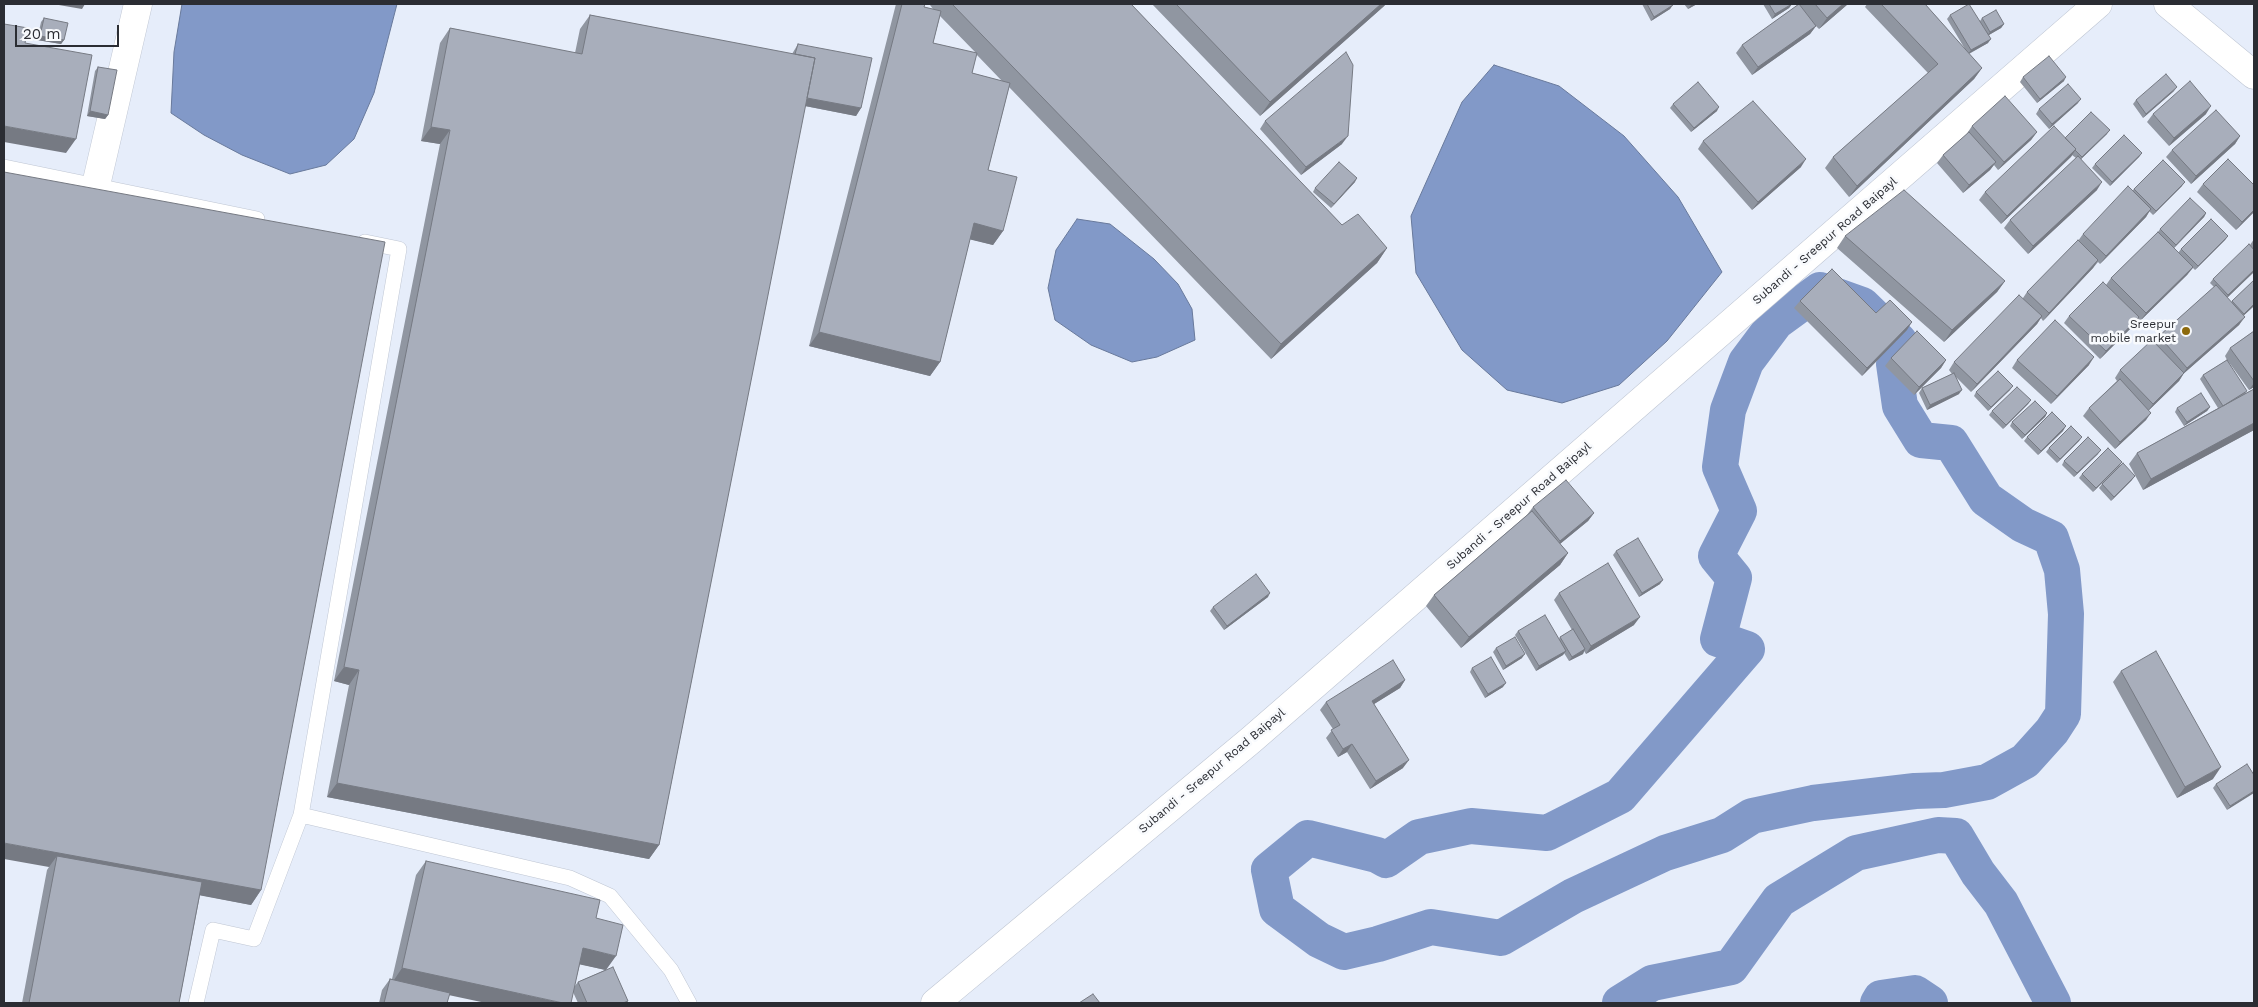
<!DOCTYPE html>
<html>
<head>
<meta charset="utf-8">
<style>
  body { margin:0 }
  #map { position:relative; width:2258px; height:1007px; overflow:hidden; background:#e6edfa; font-family:"Work Sans",sans-serif }
  canvas { display:block }
  .frame { position:absolute; inset:0; border:5px solid #2b2d33; pointer-events:none }
  .scale { position:absolute; left:15px; top:25px; width:104px; height:22px; box-sizing:border-box; border:2px solid #2b2d33; border-top:0; padding-left:6px; font-size:15px; line-height:18px; white-space:nowrap; color:#2b2d33; -webkit-text-stroke:4px #f8fafd; paint-order:stroke }
</style>
</head>
<body>
<div id="map">
<canvas width="2258" height="1007"></canvas>
<div class="frame"></div>
<div class="scale">20 m</div>
</div>
<script>
const context = document.querySelector('canvas').getContext('2d');
context.lineJoin = 'round';
function paint(path, color) { context.fillStyle = color; context.fill(path, 'evenodd'); }
const poly = rows => new Path2D(rows.map(r => 'M' + r).join(''));
function strokePath(path, color, width, dash) { context.strokeStyle = color; context.lineWidth = width; context.lineCap = dash ? 'butt' : 'round'; context.setLineDash(dash || []); context.stroke(path); }
function drawText(font, color, halo, rows, align = 'center') {
  context.font = font + ' "Work Sans",sans-serif'; context.lineWidth = 5; context.setLineDash([]); context.textBaseline = 'middle'; context.strokeStyle = halo; context.fillStyle = color; for (const [text, x, y, turn = 0] of rows) {
    context.save(); context.translate(x, y); context.rotate((+turn || 0) * Math.PI / 180); context.textAlign = isNaN(turn) ? turn : align; if (halo) context.strokeText(text, 0, 0); context.fillText(text, 0, 0); context.restore();
  }
}
const water = poly([
  [182,4,397,4,374,93,354,139,326,165,290,174,242,155,204,135,171,113,174,52,182,4],
  [1494,65,1559,86,1624,136,1678,197,1722,272,1667,341,1619,385,1562,403,1507,390,1462,350,1416,273,1411,216,1462,102,1494,65],
  [1077,219,1110,224,1154,259,1178,284,1192,309,1195,340,1157,357,1132,362,1091,345,1055,320,1048,288,1056,250,1077,219]
]);
paint(water, '#8299c8');
strokePath(water, '#68799b', 1);
strokePath(poly([
  [1820,290,1862,305,1899,341,1894,364,1900,406,1921,440,1951,443,1986,499,2023,525,2051,538,2062,570,2066,614,2063,714,2052,731,2025,761,1987,782,1944,790,1915,791,1813,803,1752,816,1722,835,1665,853,1573,896,1501,938,1431,927,1378,944,1344,952,1319,940,1277,909,1269,870,1308,838,1377,855,1386,860,1419,837,1471,826,1547,833,1620,796,1747,649,1718,639,1734,578,1716,556,1739,511,1720,467,1728,410,1746,362,1776,322,1820,290],
  [1620,1003,1652,983,1731,967,1779,900,1856,853,1938,835,1956,836,1978,873,2001,903,2053,1003],
  [1878,1003,1881,998,1915,993,1930,1003]
]), '#8299c8', 36);
const service = poly([
  [4,167,257,219],
  [301,815,570,878,610,896,671,970,689,1003],
  [196,1003,213,930,254,939,301,815,399,249,365,242]
]);
const minor = poly([
  [96,185,138,4]
]);
const tertiary = poly([
  [935,1003,1251,740,2098,4]
]);
const trunk = poly([
  [2168,4,2254,75]
]);
strokePath(service, '#bfc6d3', 16);
strokePath(minor, '#bfc6d3', 29);
strokePath(tertiary, '#bfc6d3', 29);
strokePath(trunk, '#bfc6d3', 29);
strokePath(service, '#fff', 15);
strokePath(minor, '#fff', 28);
strokePath(tertiary, '#fff', 28);
strokePath(trunk, '#fff', 28);
paint(poly([
  [896,4,925,4,924,7,933,9,930,5,931,4,1131,4,1342,225,1387,248,1377,263,1271,359,1009,87,988,170,1003,231,993,245,970,239,940,362,930,376,809,346],
  [940,16,976,53,933,43],
  [976,54,1002,81,972,73],
  [1152,4,1386,4,1383,7,1260,116],
  [1642,4,1672,4,1670,9,1651,21],
  [1684,4,1697,4,1688,9],
  [1763,4,1792,4,1789,8,1772,19],
  [1797,4,1848,4,1819,29,1816,26,1810,34,1752,75,1736,53,1742,45,1798,5],
  [1867,4,1925,4,1965,49,1947,19,1950,15,1980,21,1982,18,2004,24,2001,28,1989,35,1988,43,1969,54,1982,68,1974,79,1849,197,1825,168,1833,157,1928,73,1865,7],
  [590,15,792,54,798,44,861,108,856,116,805,106,659,845,649,859,327,797,349,685,334,681,440,144,421,141,440,43,450,28,575,53,580,29],
  [44,18,64,40,61,44,37,40,41,22],
  [98,67,108,115,105,119,87,116,95,71],
  [2023,77,2064,81,2037,103,2020,82],
  [2174,91,2143,118,2133,104,2136,100],
  [2078,103,2049,129,2036,114,2039,109],
  [1673,104,1717,111,1691,132,1670,108],
  [2153,114,2206,114,2169,146,2147,122],
  [1265,121,1342,144,1301,175,1260,129],
  [1972,126,2037,132,2031,140,1998,170,1994,165,1990,170,1963,193,1937,163,1943,155,1966,135],
  [2107,134,2081,159,2097,190,2028,254,2004,228,2010,220,2076,158,2072,155,2001,224,1979,200,1985,192,2065,138],
  [2240,136,2235,144,2191,184,2166,157,2172,150],
  [1703,141,1801,167,1752,210,1698,149],
  [2142,153,2139,157,2110,186,2092,168,2095,164],
  [4,172,261,890,251,905,200,895,179,1003,22,1003,47,870,49,867],
  [1355,182,1331,208,1313,192,1315,188],
  [2203,184,2254,212,2236,230,2197,192],
  [2182,186,2153,215,2149,211,2146,217,2100,264,2098,262,2093,268,2043,321,2041,318,2037,324,1971,392,1956,377,1959,394,1927,410,1919,393,1922,388,1952,374,1949,370,1954,362,2023,298,2027,292,2078,241,2083,234,2134,189],
  [2206,213,2204,217,2174,248,2178,253,2181,249,2228,236,2225,240,2195,270,2193,268,2187,275,2140,321,2138,319,2134,325,2100,359,2064,323,2069,316,2106,285,2111,278,2158,232,2160,229],
  [1845,236,2005,281,1997,292,1944,342,1837,248],
  [2254,239,2254,272,2227,297,2231,302,2254,280,2254,306,2244,315,2239,325,2184,373,2179,381,2149,410,2146,420,2115,449,2083,416,2089,408,2117,381,2115,378,2120,370,2154,342,2159,336,2214,287,2210,283,2213,279,2250,245],
  [1800,301,1876,313,1907,330,1862,376,1794,308],
  [2254,331,2254,387,2249,390,2228,361,2246,393,2254,389,2254,430,2143,490,2129,464,2137,453,2218,408,2200,379,2203,375,2227,360,2225,356,2230,348],
  [1891,358,1946,360,1941,368,1914,395,1885,366],
  [2017,360,2089,365,2051,404,2012,368],
  [2010,390,1988,411,1974,396,1976,392],
  [2031,400,2028,404,2003,429,1989,415,1992,411],
  [2210,407,2207,411,2184,426,2175,412,2177,408],
  [2047,413,2045,417,2022,439,2010,426,2012,422],
  [2063,431,2038,455,2024,441,2027,437],
  [2082,437,2079,441,2057,463,2046,452,2049,448],
  [2098,454,2074,477,2062,465,2064,461],
  [2122,462,2119,466,2093,492,2079,478,2082,474],
  [2132,480,2111,501,2099,488,2102,484],
  [1533,507,1594,513,1588,521,1560,544,1568,553,1560,565,1461,648,1426,606,1434,595,1527,515],
  [1616,551,1660,584,1639,597,1613,555],
  [1559,593,1634,625,1586,654,1584,651,1583,654,1569,661,1564,653,1563,655,1536,671,1515,635,1518,631,1559,639,1560,637,1572,630,1554,600],
  [1268,597,1224,630,1210,611,1213,607],
  [1496,648,1522,658,1503,670,1493,652],
  [1472,668,1503,687,1485,698,1470,672],
  [2121,671,2213,779,2177,798,2113,682],
  [1405,680,1400,688,1374,704,1403,768,1370,789,1347,752,1338,757,1326,738,1333,729,1320,710,1326,702],
  [2254,775,2227,810,2213,788,2216,784],
  [426,861,596,918,606,970,628,1001,626,1003,578,1003,573,992,449,995,447,1003,379,1003,382,990,390,979,392,979,416,875],
  [580,964,605,970,578,982,574,987]
]), '#9096a1');
paint(poly([
  [53,4,85,4,82,9],
  [1381,4,1386,4,1383,7,1260,116,1270,102],
  [1693,4,1697,4,1688,9,1691,5],
  [1792,4,1789,8,1772,19,1775,14],
  [1843,4,1848,4,1819,29,1827,18],
  [1673,5,1670,9,1651,21,1654,17],
  [2004,24,2001,28,1987,36,1990,32],
  [1816,26,1810,34,1752,75,1758,67],
  [40,36,64,40,61,44,37,40],
  [1991,39,1988,43,1968,54,1971,50],
  [1982,68,1974,79,1849,197,1857,186],
  [2066,77,2064,81,2037,103,2040,99],
  [2177,87,2174,91,2143,118,2146,114],
  [806,98,861,108,856,116,800,105],
  [2081,99,2078,103,2049,129,2052,124],
  [2211,106,2206,114,2169,146,2174,138],
  [1719,107,1717,111,1691,132,1694,128],
  [90,111,108,115,105,119,87,116],
  [4,126,76,139,66,153,4,142],
  [431,127,450,130,440,144,421,141],
  [2110,130,2107,134,2079,161,2082,157],
  [2037,132,2031,140,1998,170,2004,162],
  [1348,136,1342,144,1301,175,1306,167],
  [2240,136,2235,144,2191,184,2196,176],
  [2076,149,2071,157,2001,224,2007,216],
  [2142,153,2139,157,2110,186,2112,182],
  [1806,159,1801,167,1752,210,1758,202],
  [1996,162,1990,170,1963,193,1969,185],
  [1357,178,1355,182,1331,208,1334,204],
  [2102,182,2097,190,2028,254,2033,246],
  [2185,182,2182,186,2153,215,2156,211],
  [2151,209,2146,217,2100,264,2106,256],
  [2254,210,2254,212,2236,230,2242,222],
  [2206,213,2204,217,2173,249,2176,245],
  [974,223,1003,231,993,245,964,238],
  [2228,236,2225,240,2195,270,2198,266],
  [1387,248,1377,263,1271,359,1281,344],
  [2098,260,2093,268,2043,321,2049,313],
  [2193,267,2187,275,2140,321,2146,313],
  [2254,270,2254,272,2226,299,2228,295],
  [2005,281,1997,292,1944,342,1952,330],
  [2254,304,2254,306,2241,318,2244,314],
  [2042,316,2037,324,1971,392,1977,384],
  [2139,317,2134,325,2100,359,2106,351],
  [2245,317,2239,325,2181,376,2187,368],
  [1912,322,1907,330,1862,376,1867,368],
  [819,332,940,362,930,376,809,346],
  [2094,357,2089,365,2051,404,2057,396],
  [1946,360,1941,368,1914,395,1919,387],
  [2184,373,2179,381,2147,412,2153,404],
  [2254,383,2254,387,2249,390],
  [2013,386,2010,390,1988,411,1991,407],
  [1962,390,1959,394,1927,410,1930,405],
  [2031,400,2028,404,2003,429,2006,425],
  [2210,407,2207,411,2184,426,2187,422],
  [2047,413,2045,417,2022,439,2025,435],
  [2151,413,2146,420,2115,449,2120,442],
  [2254,423,2254,430,2143,490,2151,479],
  [2066,426,2063,431,2038,455,2041,451],
  [2082,437,2079,441,2057,463,2060,459],
  [2101,450,2098,454,2074,477,2077,473],
  [2122,462,2119,466,2093,492,2096,488],
  [2135,476,2132,480,2111,501,2114,497],
  [1594,513,1588,521,1555,548,1560,541],
  [1568,553,1560,565,1461,648,1469,637],
  [1663,580,1660,584,1639,597,1642,593],
  [1270,593,1268,597,1224,630,1227,626],
  [1640,617,1634,625,1586,654,1591,646],
  [1585,649,1583,654,1569,661,1572,657],
  [1566,651,1563,655,1536,671,1539,666],
  [1525,654,1522,658,1503,670,1506,666],
  [344,667,359,670,349,685,334,681],
  [1405,680,1400,688,1366,709,1372,701],
  [1506,683,1503,687,1485,698,1488,694],
  [1352,744,1347,752,1338,757,1343,749],
  [1409,760,1403,768,1370,789,1376,781],
  [2221,767,2213,779,2177,798,2185,787],
  [337,783,659,845,649,859,327,797],
  [2254,791,2254,793,2227,810,2230,806],
  [4,843,261,890,251,905,55,868,57,856,49,867,4,859],
  [583,948,616,956,606,970,573,963],
  [402,968,563,1003,486,1003,392,983]
]), '#767a83');
const building = poly([
  [902,4,925,4,924,7,941,11,933,43,977,53,972,73,1010,83,988,170,1017,177,1003,231,974,223,940,362,819,332,902,4],
  [952,4,1131,4,1342,225,1358,214,1387,248,1281,344,952,4],
  [1176,4,1381,4,1270,102,1176,4],
  [1647,4,1672,4,1673,5,1654,17,1647,4],
  [1769,4,1792,4,1775,14,1769,4],
  [1799,4,1816,26,1758,67,1742,45,1799,4],
  [1815,4,1843,4,1827,18,1815,4],
  [1881,4,1925,4,1982,68,1857,186,1833,157,1938,64,1881,4],
  [1969,4,1991,39,1971,50,1950,15,1969,4],
  [1996,10,2004,24,1990,32,1982,18,1996,10],
  [590,15,815,58,659,845,337,783,359,670,344,667,450,130,431,127,450,28,582,54,590,15],
  [44,18,68,23,64,40,40,36,44,18],
  [4,24,28,28,25,43,92,55,76,139,4,126,4,24],
  [798,44,872,58,861,108,807,98,815,58,795,54,798,44],
  [1346,52,1353,65,1348,136,1306,167,1265,121,1346,52],
  [2049,56,2066,77,2040,99,2023,77,2049,56],
  [98,67,117,70,108,115,90,111,98,67],
  [2166,74,2177,87,2146,114,2136,100,2166,74],
  [2190,81,2211,106,2174,138,2153,114,2190,81],
  [1698,82,1719,107,1694,128,1673,104,1698,82],
  [2068,84,2081,99,2052,124,2039,109,2068,84],
  [2005,96,2037,132,2004,162,1972,126,2005,96],
  [1753,101,1806,159,1758,202,1703,141,1753,101],
  [2216,110,2240,136,2196,176,2172,150,2216,110],
  [2091,112,2110,130,2082,157,2075,150,2076,149,2065,138,2091,112],
  [2054,126,2076,149,2007,216,1985,192,2054,126],
  [1969,132,1996,162,1969,185,1943,155,1969,132],
  [2124,135,2142,153,2112,182,2095,164,2124,135],
  [2078,156,2102,182,2033,246,2010,220,2078,156],
  [2228,159,2254,185,2254,210,2242,222,2203,184,2228,159],
  [2163,160,2185,182,2156,211,2134,189,2163,160],
  [1339,162,1357,178,1334,204,1315,188,1339,162],
  [4,172,385,242,261,890,4,843,4,172],
  [2128,186,2151,209,2106,256,2083,234,2128,186],
  [1904,190,2005,281,1952,330,1845,236,1904,190],
  [2190,198,2206,213,2176,245,2160,229,2190,198],
  [2211,219,2228,236,2198,266,2181,249,2211,219],
  [2158,232,2193,267,2146,313,2111,278,2158,232],
  [2078,240,2098,260,2049,313,2027,292,2078,240],
  [2249,244,2254,250,2254,270,2228,295,2213,279,2249,244],
  [1832,269,1876,313,1890,300,1912,322,1867,368,1800,301,1832,269],
  [2254,280,2254,304,2244,314,2232,301,2254,280],
  [2103,282,2139,317,2106,351,2069,316,2103,282],
  [2216,285,2245,317,2187,368,2159,336,2216,285],
  [2019,295,2042,316,1977,384,1954,362,2019,295],
  [2055,320,2094,357,2057,396,2017,360,2055,320],
  [1917,331,1946,360,1919,387,1891,358,1917,331],
  [2254,331,2254,381,2230,348,2254,331],
  [2152,340,2184,373,2153,404,2120,370,2152,340],
  [2227,360,2247,391,2223,406,2203,375,2227,360],
  [1998,371,2013,386,1991,407,1976,392,1998,371],
  [1954,373,1962,390,1930,405,1922,388,1954,373],
  [2120,379,2151,413,2120,442,2089,408,2120,379],
  [2017,387,2031,400,2006,425,1992,411,2017,387],
  [2254,389,2254,423,2151,479,2137,453,2254,389],
  [2201,393,2210,407,2187,422,2177,408,2201,393],
  [2035,401,2047,413,2025,435,2012,422,2035,401],
  [2052,412,2066,426,2041,451,2027,437,2052,412],
  [2071,426,2082,437,2060,459,2049,448,2071,426],
  [2088,437,2101,450,2077,473,2064,461,2088,437],
  [2108,448,2122,462,2096,488,2082,474,2108,448],
  [2123,463,2135,476,2114,497,2102,484,2123,463],
  [1566,480,1594,513,1560,541,1533,507,1566,480],
  [1532,511,1568,553,1469,637,1434,595,1532,511],
  [1638,538,1663,580,1642,593,1616,551,1638,538],
  [1608,563,1640,617,1591,646,1559,593,1608,563],
  [1256,574,1270,593,1227,626,1213,607,1256,574],
  [1545,615,1566,651,1539,666,1518,631,1545,615],
  [1573,629,1585,649,1572,657,1560,637,1573,629],
  [1515,637,1525,654,1506,666,1496,648,1515,637],
  [2156,651,2221,767,2185,787,2121,671,2156,651],
  [1491,657,1506,683,1488,694,1472,668,1491,657],
  [1393,660,1405,680,1372,701,1409,760,1376,781,1352,744,1343,749,1331,730,1340,725,1326,702,1393,660],
  [2247,764,2254,775,2254,791,2230,806,2216,784,2247,764],
  [57,856,202,882,179,1003,29,1003,57,856],
  [426,861,600,900,596,918,623,925,616,956,583,948,571,1003,563,1003,402,968,426,861],
  [613,967,628,1001,623,1003,587,1003,578,982,613,967],
  [390,979,450,993,447,1003,384,1003,390,979],
  [1093,994,1100,1003,1079,1003,1093,994]
]);
paint(building, '#a8aebb');
strokePath(building, '#767a83', 1);
for (const [x, y, r, color] of [
  [2186,331,5,"#8d6a0d"]
]) { const dot = new Path2D(); dot.arc(x, y, r, 0, 2 * Math.PI); context.fillStyle = color; context.fill(dot); strokePath(dot, '#f8fafd', 2); }
drawText('12px', '#2b2d33', '#f8fafd', [
  ["Subandi - Sreepur Road Baipayl",1825,241,-41],
  ["Subandi - Sreepur Road Baipayl",1519,506,-41],
  ["Subandi - Sreepur Road Baipayl",1212,771,-40]
]);
drawText('12px', '#2b2d33', '#f8fafd', [
  ["Sreepur",2176,324],
  ["mobile market",2176,338]
], 'right');
</script>
</body>
</html>
